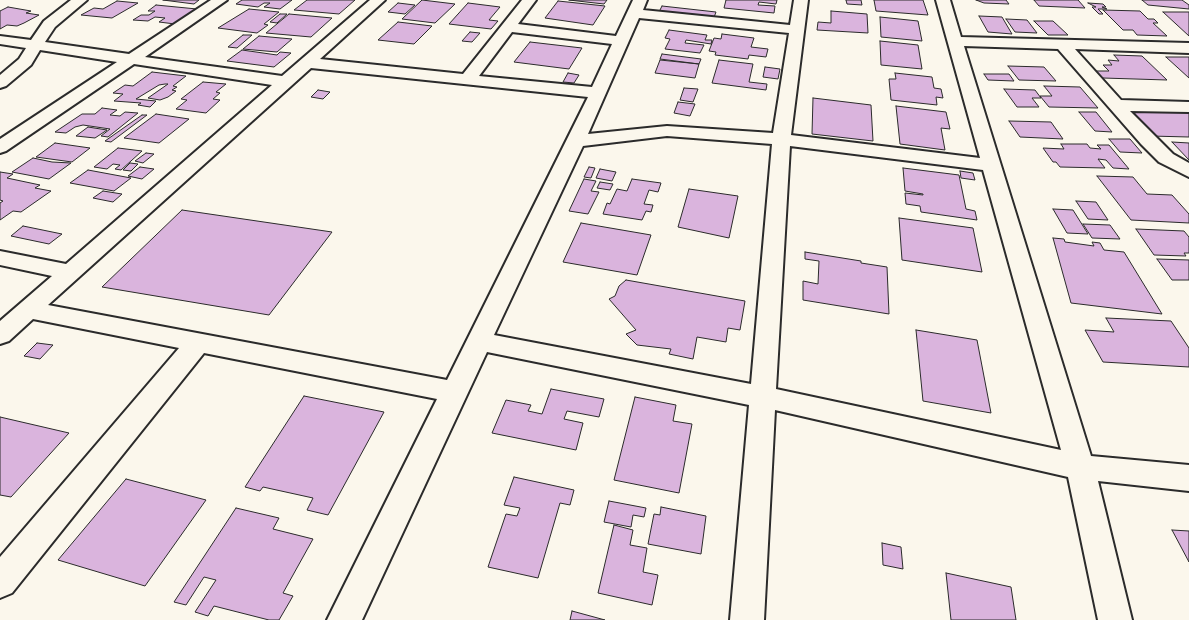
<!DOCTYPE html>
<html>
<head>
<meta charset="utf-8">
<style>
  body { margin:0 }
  canvas { display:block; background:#fbf7ec }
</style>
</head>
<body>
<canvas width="1189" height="620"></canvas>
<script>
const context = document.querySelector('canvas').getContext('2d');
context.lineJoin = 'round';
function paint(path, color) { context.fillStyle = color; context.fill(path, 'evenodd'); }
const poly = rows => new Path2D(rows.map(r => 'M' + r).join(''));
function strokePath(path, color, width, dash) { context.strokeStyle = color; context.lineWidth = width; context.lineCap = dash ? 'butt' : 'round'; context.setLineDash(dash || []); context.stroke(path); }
const building = poly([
  [163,0,199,0,194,4,163,0],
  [242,0,292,0,280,9,264,7,270,3,264,3,258,7,236,4,242,0],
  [307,0,355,0,339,14,294,10,307,0],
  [422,0,455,4,435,23,402,19,422,0],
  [569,0,607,0,604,4,569,0],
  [726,0,777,0,776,4,759,2,758,5,775,6,774,13,724,8,726,0],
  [846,0,861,0,862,5,847,4,846,0],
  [874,0,923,0,928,15,876,11,874,0],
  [976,0,1006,0,1009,4,984,3,976,0],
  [1034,0,1078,0,1085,8,1039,6,1034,0],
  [1142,0,1182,0,1189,5,1189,9,1148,5,1142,0],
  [117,1,138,3,112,18,81,15,94,8,103,9,117,1],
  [558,1,605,6,593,25,545,18,558,1],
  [398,3,415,5,405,14,388,12,398,3],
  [468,3,500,7,489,20,498,21,491,29,449,24,468,3],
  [1088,3,1103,4,1106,7,1102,7,1107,9,1098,9,1103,14,1099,14,1092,7,1096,7,1088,3],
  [156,5,197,9,175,24,159,22,165,18,155,17,148,21,133,20,141,15,149,15,155,11,148,11,156,5],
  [662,6,716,12,713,20,658,14,662,6],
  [8,7,31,11,26,13,39,15,24,23,17,26,7,25,0,29,0,11,8,7],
  [249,9,279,12,264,24,268,25,257,33,218,28,249,9],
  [1103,10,1140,11,1148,19,1154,19,1158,23,1153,23,1167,36,1137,35,1133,30,1123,30,1103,10],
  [831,11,867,14,868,33,817,30,818,22,831,23,831,11],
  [1163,12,1189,12,1189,36,1163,12],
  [280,14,287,14,277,23,270,22,280,14],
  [289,14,332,18,311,37,266,33,289,14],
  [979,16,1002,17,1012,34,988,32,979,16],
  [880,17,918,21,922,41,881,37,880,17],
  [1006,19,1027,20,1037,33,1015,32,1006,19],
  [1034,21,1053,21,1068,35,1048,35,1034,21],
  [398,22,432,26,414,44,378,40,398,22],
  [669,30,707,35,705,40,712,40,711,44,686,40,685,43,704,45,700,53,665,49,670,39,665,38,669,30],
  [470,32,480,33,472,42,462,41,470,32],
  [722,34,754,38,751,47,768,49,766,57,749,55,748,59,715,55,716,52,709,51,714,38,721,39,722,34],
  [243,35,252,35,237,48,228,47,243,35],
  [259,36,292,39,277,52,243,49,259,36],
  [880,41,918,45,922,69,881,65,880,41],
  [530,42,582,48,569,69,514,62,530,42],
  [242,50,277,55,280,52,291,53,274,67,227,61,242,50],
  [662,54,701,59,699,64,660,59,662,54],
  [1114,55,1142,56,1167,80,1103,78,1096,71,1109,71,1103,65,1112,65,1108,60,1119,61,1114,55],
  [1166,57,1189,57,1189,78,1166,57],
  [660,60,699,64,695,78,655,73,660,60],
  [719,60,753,64,749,82,767,84,766,90,712,83,719,60],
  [1008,66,1044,67,1056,81,1019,80,1008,66],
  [765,67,780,69,778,79,763,77,765,67],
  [152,72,186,76,173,86,177,87,172,90,176,91,168,97,160,100,148,98,168,84,165,84,159,85,136,99,156,101,150,107,138,105,141,103,114,101,123,94,113,93,125,85,133,86,152,72],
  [568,73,579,75,574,83,563,82,568,73],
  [895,73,932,77,934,88,941,89,943,98,936,97,937,105,891,100,889,79,896,79,895,73],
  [984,74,1009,74,1014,81,988,80,984,74],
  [203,82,226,84,216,92,220,93,213,99,220,100,206,113,176,109,187,100,181,99,203,82],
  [1044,86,1080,87,1098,108,1049,107,1040,96,1052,96,1044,86],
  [684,88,698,89,693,102,680,100,684,88],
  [1004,89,1035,90,1041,98,1032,98,1039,107,1017,107,1004,89],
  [318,90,330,92,323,99,311,97,318,90],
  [813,98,871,105,873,141,812,134,813,98],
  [678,102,695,104,690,116,674,113,678,102],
  [896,106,946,112,950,129,941,128,945,150,900,144,896,106],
  [102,108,117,110,110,115,120,116,125,112,138,113,108,137,101,136,110,129,83,125,75,127,66,133,55,132,82,114,95,114,102,108],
  [1126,110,1189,112,1189,137,1150,136,1126,110],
  [1079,112,1096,112,1112,132,1095,131,1079,112],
  [156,114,189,119,159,143,124,138,156,114],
  [142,115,147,115,111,142,105,141,142,115],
  [1009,121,1051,122,1063,139,1020,137,1009,121],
  [88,127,107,130,95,138,76,136,88,127],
  [1109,139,1130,139,1142,153,1120,152,1109,139],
  [1172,142,1189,143,1189,160,1172,142],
  [55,143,90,148,72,162,36,157,55,143],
  [1061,144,1087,144,1090,148,1101,149,1097,145,1109,145,1129,169,1113,168,1106,160,1098,159,1105,168,1060,167,1056,162,1053,162,1043,148,1064,149,1061,144],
  [118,148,142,151,121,170,115,169,120,165,113,164,107,169,94,167,118,148],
  [146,153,154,154,143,163,135,161,146,153],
  [33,158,52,162,71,163,49,179,12,172,33,158],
  [130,163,138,164,131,171,123,170,130,163],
  [140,167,154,169,142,179,128,176,140,167],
  [589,167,595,168,591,178,584,177,589,167],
  [903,168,959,175,966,209,975,211,977,220,921,212,920,206,906,204,905,193,923,195,923,194,905,191,903,168],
  [600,169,616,172,612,181,596,178,600,169],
  [88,170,131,178,114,191,70,183,88,170],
  [960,171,973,173,975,180,961,178,960,171],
  [0,172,13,174,7,178,40,185,35,188,51,191,21,212,13,211,0,220,0,203,3,201,0,200,0,172],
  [1097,176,1133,177,1147,194,1172,195,1189,214,1189,223,1131,220,1097,176],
  [584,179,596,181,591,191,599,192,588,214,569,211,584,179],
  [632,179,661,183,658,192,649,190,644,204,653,205,651,212,646,211,642,220,603,214,607,203,610,204,617,189,627,191,632,179],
  [600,182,613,184,610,190,597,188,600,182],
  [689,189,738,196,729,238,678,227,689,189],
  [103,191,122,194,113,202,93,198,103,191],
  [1076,201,1096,202,1108,220,1088,219,1076,201],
  [1053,209,1073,210,1088,234,1067,233,1053,209],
  [182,210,332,232,269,315,102,287,182,210],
  [899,218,973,228,982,272,902,260,899,218],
  [581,223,651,235,637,275,563,262,581,223],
  [1083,224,1110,225,1120,239,1092,238,1083,224],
  [23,226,62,234,49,244,11,236,23,226],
  [1136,229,1184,231,1189,237,1189,253,1184,253,1186,256,1154,255,1136,229],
  [1053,238,1064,239,1065,242,1094,246,1092,242,1100,243,1104,250,1124,252,1162,314,1071,303,1053,238],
  [805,252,861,261,861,263,887,267,889,314,803,300,803,281,818,284,819,261,805,259,805,252],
  [1157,259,1189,260,1189,280,1172,280,1157,259],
  [626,280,745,301,740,330,728,328,726,342,697,337,693,359,669,354,671,349,637,345,626,334,636,330,609,299,615,296,619,286,626,280],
  [1106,318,1171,321,1189,348,1189,367,1103,362,1085,330,1114,332,1106,318],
  [916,330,977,340,991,413,923,401,916,330],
  [37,343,53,345,40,359,24,356,37,343],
  [551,389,604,399,599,417,567,411,564,419,583,423,576,450,492,433,506,400,531,405,528,411,542,414,551,389],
  [304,396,384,412,328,515,307,510,313,498,263,487,260,491,245,487,304,396],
  [635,397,676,405,673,421,692,424,679,493,614,480,635,397],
  [0,417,69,433,11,497,0,495,0,417],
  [514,477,574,490,570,505,560,503,538,578,488,567,506,514,517,516,520,508,504,505,514,477],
  [126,479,206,500,145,586,58,560,126,479],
  [609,501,646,508,644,517,633,515,631,527,604,522,609,501],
  [661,507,706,516,701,554,648,544,654,514,660,515,661,507],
  [236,508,279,518,273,529,313,539,283,593,293,596,279,620,269,620,214,606,208,616,195,612,216,580,204,577,186,605,174,602,236,508],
  [614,525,633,530,630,545,647,548,643,572,658,575,652,605,598,593,614,525],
  [1172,530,1189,531,1189,562,1172,530],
  [882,543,901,547,903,569,883,565,882,543],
  [946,573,1011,587,1016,620,951,620,946,573],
  [572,611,605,620,570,620,572,611]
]);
paint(building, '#dab4dd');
strokePath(building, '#2b2b2b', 1);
const minor = poly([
  [71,0,87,0,55,27,45,42,129,54,211,0,227,0,145,57,282,76,370,0,385,0,320,59,463,74,522,0,536,0,518,24,616,36,633,0,647,0,643,10,790,25,794,0,808,0,791,135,980,158,936,0,950,0,961,37,1189,43,1189,53,1075,49,1121,100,1189,102,1189,112,1130,111,1173,154,1189,163,1189,177,1159,162,1141,144,1058,49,964,46,1091,456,1189,465,1189,491,1098,481,1132,620,1098,620,1068,477,775,410,764,620,730,620,749,405,487,352,362,620,327,620,437,399,204,353,12,593,0,598,0,557,179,348,33,319,9,341,0,344,0,321,52,276,0,265,0,251,66,264,272,85,134,64,6,151,0,153,0,139,117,62,40,50,31,65,6,86,0,88,0,75,19,59,26,48,0,44,0,36,31,40,44,21,71,0],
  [639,18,789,33,773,133,667,126,588,134,639,18],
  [512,32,612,44,592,87,479,76,512,32],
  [311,68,588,97,447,380,48,305,311,68],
  [667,136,772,144,751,384,494,335,583,146,667,136],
  [790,146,983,170,1061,450,776,389,790,146]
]);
strokePath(minor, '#2b2b2b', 4);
paint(minor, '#fbf7ec');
</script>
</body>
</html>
